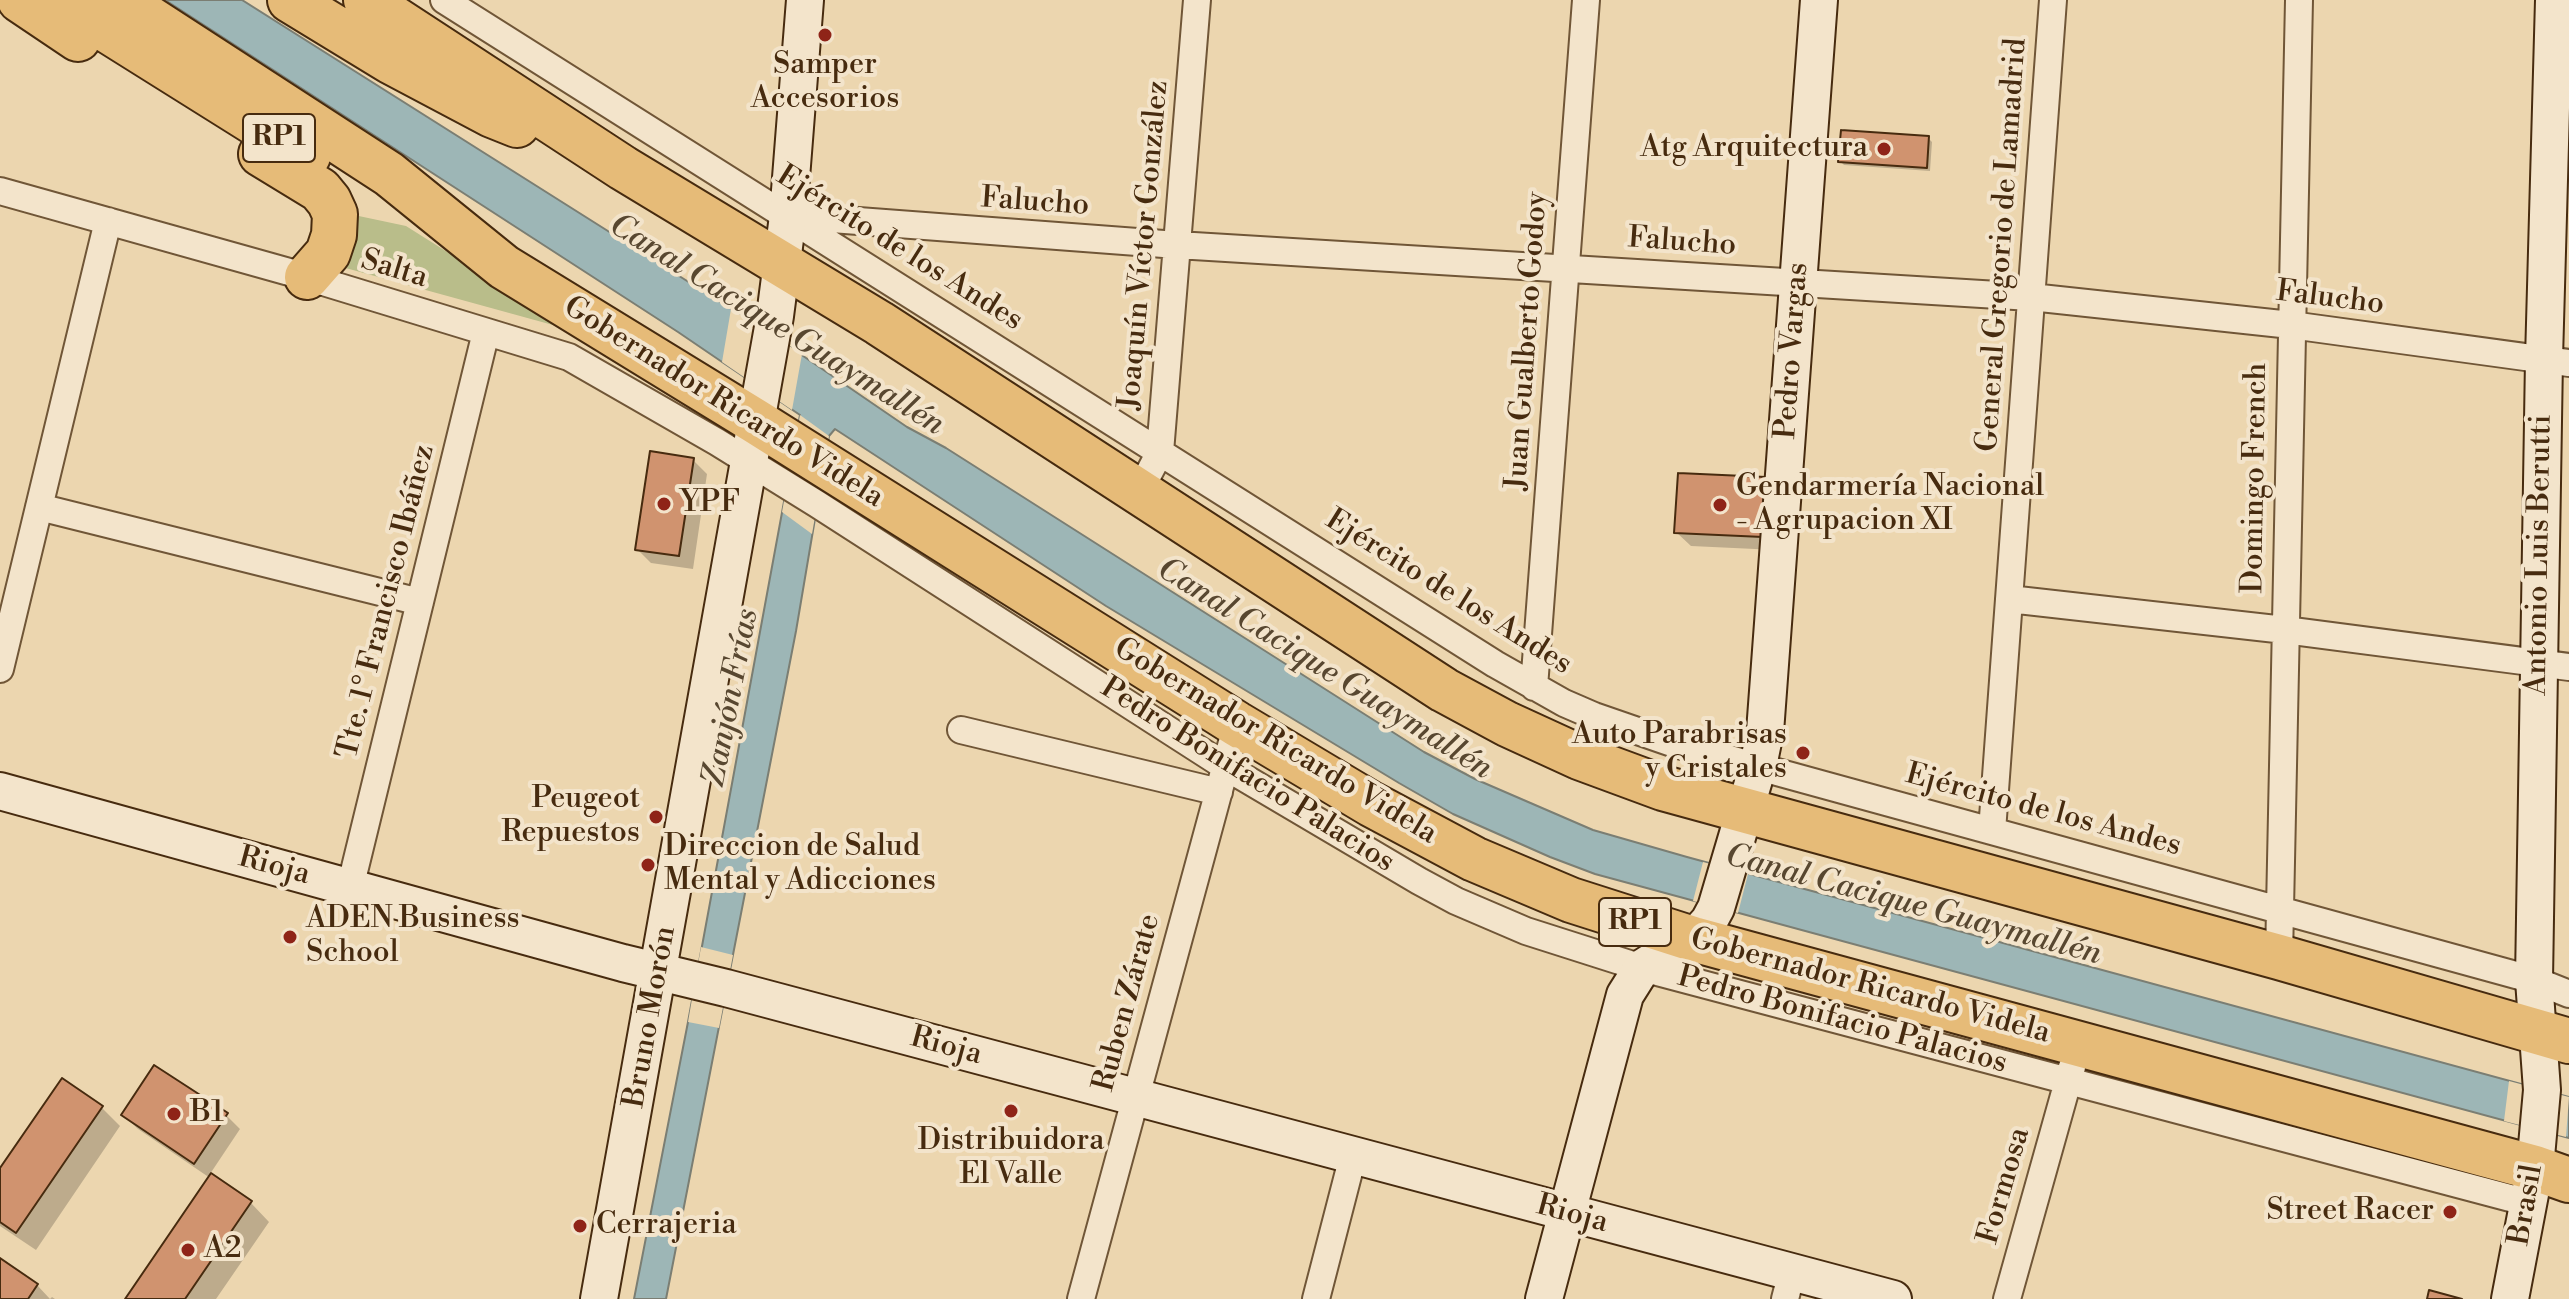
<!DOCTYPE html>
<html>
<head>
<meta charset="utf-8">
<style>
  body { margin:0 }
  canvas { display:block; background:#ecd6af }
</style>
</head>
<body>
<canvas width="2569" height="1299"></canvas>
<script>
const context = document.querySelector('canvas').getContext('2d');
context.lineJoin = 'round';
function paint(path, color) { context.fillStyle = color; context.fill(path, 'evenodd'); }
const poly = rows => new Path2D(rows.map(r => 'M' + r).join(''));
function strokePath(path, color, width, dash) { context.strokeStyle = color; context.lineWidth = width; context.lineCap = dash ? 'butt' : 'round'; context.setLineDash(dash || []); context.stroke(path); }
function drawText(font, color, halo, rows, align = 'center') {
  context.font = font + ' "Libre Bodoni",serif'; context.lineWidth = 8; context.setLineDash([]); context.textBaseline = 'middle'; context.strokeStyle = halo; context.fillStyle = color; for (const [text, x, y, turn = 0] of rows) {
    context.save(); context.translate(x, y); context.rotate((+turn || 0) * Math.PI / 180); context.textAlign = isNaN(turn) ? turn : align; if (halo) context.strokeText(text, 0, 0); context.fillText(text, 0, 0); context.restore();
  }
}
paint(poly([
  [354,215,406,226,571,330,342,267]
]), '#b9bd8a');
const water = poly([
  [165,0,242,0,771,334,907,427,946,448,1424,752,1475,779,1593,830,1687,857,2569,1097,2569,1138,1595,874,1550,857,1453,814,1399,783,1106,606,835,429,829,436,796,631,666,1299,634,1299,688,1022,800,415,678,332,165,0]
]);
paint(water, '#9db6b6');
strokePath(water, '#7b7e73', 2);
paint(poly([
  [731,309,802,354,792,410,722,362],
  [800,415,829,436,812,534,782,512],
  [1703,862,1748,874,1738,913,1693,901],
  [701,947,733,955,719,1028,688,1022],
  [2509,1081,2569,1097,2566,1137,2504,1121]
]), '#ecd6af');
paint(poly([
  [1928,138,1932,142,1930,171,1844,165,1840,161],
  [693,460,707,474,693,569,651,563,637,549],
  [1765,479,1776,550,1691,546,1676,532],
  [101,1107,120,1126,36,1250,0,1226,0,1172],
  [123,1115,226,1115,240,1129,210,1174,251,1203,269,1222,216,1299,127,1299,210,1178,138,1129],
  [0,1261,37,1285,50,1299,52,1297,55,1299,0,1299]
]), '#0003');
const building = poly([
  [1841,130,1929,136,1927,168,1838,162,1841,130],
  [650,451,694,458,679,556,635,550,650,451],
  [1678,473,1766,477,1763,537,1674,533,1678,473],
  [154,1065,228,1113,194,1164,121,1115,154,1065],
  [62,1078,103,1106,16,1233,0,1222,0,1168,62,1078],
  [211,1173,252,1201,185,1299,125,1299,211,1173],
  [0,1258,38,1284,28,1299,0,1299,0,1258],
  [2429,1290,2462,1299,2427,1299,2429,1290]
]);
paint(building, '#d0936f');
strokePath(building, '#472b0f', 2);
const street = poly([
  [444,0,1495,664,1564,703,1594,716,1675,744,2534,980,2569,994],
  [0,191,307,277,569,357,717,442,817,504,1226,767,1419,881,1456,901,1526,931,1642,968,2529,1203],
  [792,216,1177,245,2031,297,2291,325,2569,363],
  [1140,490,1160,452,1197,0],
  [39,507,420,602],
  [2009,599,2285,630,2569,667],
  [0,669,108,221],
  [1534,687,1586,0],
  [961,730,1219,792],
  [1992,831,2053,0],
  [350,888,486,332],
  [2279,957,2299,0],
  [1081,1299,1237,724],
  [1316,1299,1353,1156],
  [1785,1299,1792,1272],
  [2007,1299,2072,1067]
]);
const secondary = poly([
  [0,791,623,963,726,988,1893,1299],
  [599,1299,775,316,788,216,805,0],
  [1544,1299,1625,995,1642,968,1686,940,1693,939,1709,921,1716,908,1758,766,1765,732,1819,0],
  [2510,1299,2535,1168,2542,1090,2534,980,2544,359,2554,0]
]);
const highway = poly([
  [20,0,78,39],
  [59,0,308,156],
  [121,0,389,174,504,267,755,421,1237,724,1371,804,1474,859,1571,900,1693,939,2535,1168,2569,1180],
  [290,0,390,61,492,115,517,125],
  [366,0,623,168,879,323,1444,690,1507,724,1579,757,1663,788,2279,957,2569,1041],
  [261,154,320,190,329,201,335,214,334,235,328,253,307,277]
]);
strokePath(street, '#705637', 30);
strokePath(secondary, '#472b0f', 40);
strokePath(highway, '#472b0f', 48);
strokePath(street, '#f3e4cb', 26);
strokePath(secondary, '#f3e4cb', 36);
strokePath(highway, '#e6bb78', 44);
for (const [x, y, r, color] of [
  [825,35,8,"#8f2418"],
  [1884,149,8,"#8f2418"],
  [664,504,8,"#8f2418"],
  [1720,505,8,"#8f2418"],
  [1803,753,8,"#8f2418"],
  [656,817,8,"#8f2418"],
  [648,865,8,"#8f2418"],
  [290,937,8,"#8f2418"],
  [1011,1111,8,"#8f2418"],
  [174,1114,8,"#8f2418"],
  [2450,1212,8,"#8f2418"],
  [580,1226,8,"#8f2418"],
  [188,1250,8,"#8f2418"]
]) { const dot = new Path2D(); dot.arc(x, y, r, 0, 2 * Math.PI); context.fillStyle = color; context.fill(dot); strokePath(dot, '#f3e4cb', 3); }
for (const [x, y, w] of [
  [279,138,72],
  [1635,922,72]
]) { const box = new Path2D(); box.roundRect(x - w / 2, y - 24, w, 48, 6); context.fillStyle = '#f3e4cb'; context.fill(box); strokePath(box, '#472b0f', 2); }
drawText('bold 28px', '#472b0f', null, [
  ["RP1",279,138],
  ["RP1",1635,922]
]);
drawText('30px', '#472b0f', '#f3e4cb', [
  ["Samper",825,66,"center"],
  ["Accesorios",825,100,"center"],
  ["Atg Arquitectura",1868,149,"right"],
  ["Gendarmería Nacional",1736,488],
  ["- Agrupacion XI",1736,522],
  ["YPF",680,504],
  ["Auto Parabrisas",1787,736,"right"],
  ["y Cristales",1787,770,"right"],
  ["Peugeot",640,800,"right"],
  ["Repuestos",640,834,"right"],
  ["Direccion de Salud",664,848],
  ["Mental y Adicciones",664,882],
  ["ADEN Business",306,920],
  ["School",306,954],
  ["B1",190,1114],
  ["Distribuidora",1011,1142,"center"],
  ["El Valle",1011,1176,"center"],
  ["Street Racer",2434,1212,"right"],
  ["Cerrajeria",596,1226],
  ["A2",204,1250]
], 'left');
drawText('30px', '#472b0f', '#f3e4cb', [
  ["Falucho",1035,203,4],
  ["Falucho",1682,243,4],
  ["Joaquín Víctor González",1145,245,-85],
  ["General Gregorio de Lamadrid",2003,245,-86],
  ["Ejército de los Andes",899,249,32],
  ["Salta",394,270,17],
  ["Falucho",2330,299,7],
  ["Juan Gualberto Godoy",1528,341,-86],
  ["Pedro Vargas",1793,351,-86],
  ["Gobernador Ricardo Videla",723,403,32],
  ["Domingo French",2256,478,-89],
  ["Antonio Luis Berutti",2540,555,-89],
  ["Ejército de los Andes",1448,593,32],
  ["Tte. 1° Francisco Ibáñez",387,602,-76],
  ["Gobernador Ricardo Videla",1275,742,31],
  ["Pedro Bonifacio Palacios",1247,776,32],
  ["Ejército de los Andes",2043,811,15],
  ["Rioja",274,867,15],
  ["Gobernador Ricardo Videla",1870,987,15],
  ["Ruben Zárate",1128,1003,-75],
  ["Bruno Morón",651,1017,-80],
  ["Pedro Bonifacio Palacios",1842,1021,15],
  ["Rioja",946,1047,15],
  ["Formosa",2005,1186,-74],
  ["Brasil",2527,1205,-80],
  ["Rioja",1572,1215,15]
]);
drawText('italic 32px', '#584730', '#f3e4cb', [
  ["Canal Cacique Guaymallén",776,326,32],
  ["Canal Cacique Guaymallén",1324,670,32],
  ["Zanjón Frías",732,698,-79],
  ["Canal Cacique Guaymallén",1913,906,15]
]);
</script>
</body>
</html>
